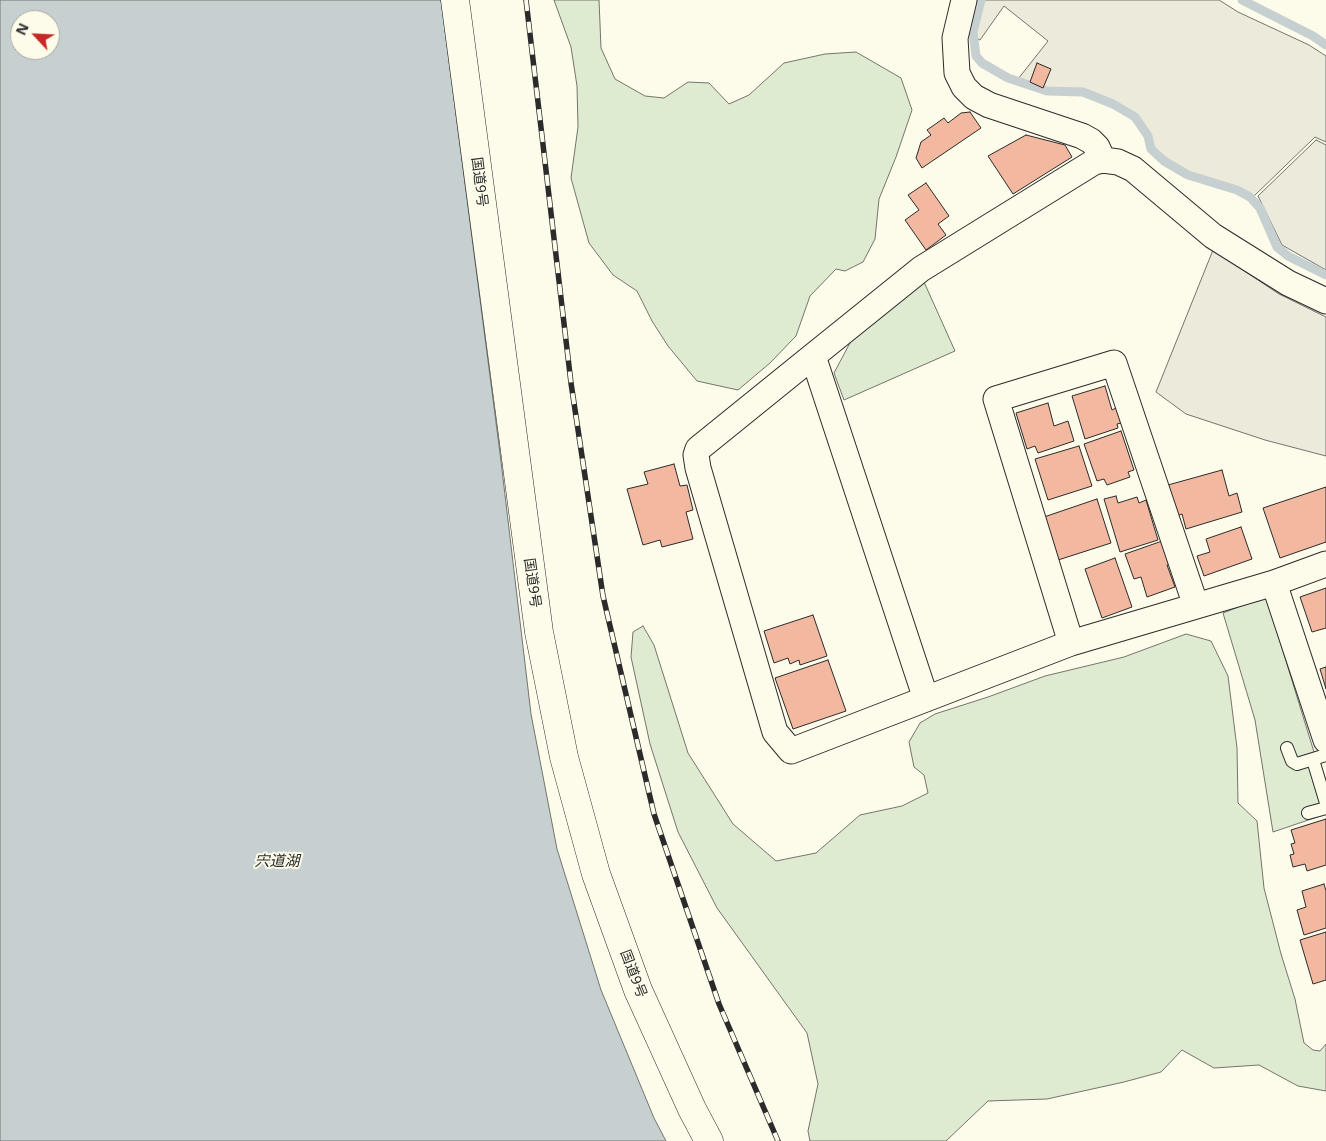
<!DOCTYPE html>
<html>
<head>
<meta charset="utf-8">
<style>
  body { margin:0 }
  #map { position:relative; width:1326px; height:1141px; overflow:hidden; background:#fdfbea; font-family:"Noto Sans",sans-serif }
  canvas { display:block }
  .north { position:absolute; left:10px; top:10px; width:50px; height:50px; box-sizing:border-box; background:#fdfbea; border:1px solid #a9a89e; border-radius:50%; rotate:295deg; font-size:14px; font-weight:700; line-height:20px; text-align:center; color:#2b2b2b }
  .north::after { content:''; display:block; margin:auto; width:18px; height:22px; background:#c62828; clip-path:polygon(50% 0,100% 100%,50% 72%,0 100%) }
</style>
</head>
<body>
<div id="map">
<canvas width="1326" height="1141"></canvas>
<div class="north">N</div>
</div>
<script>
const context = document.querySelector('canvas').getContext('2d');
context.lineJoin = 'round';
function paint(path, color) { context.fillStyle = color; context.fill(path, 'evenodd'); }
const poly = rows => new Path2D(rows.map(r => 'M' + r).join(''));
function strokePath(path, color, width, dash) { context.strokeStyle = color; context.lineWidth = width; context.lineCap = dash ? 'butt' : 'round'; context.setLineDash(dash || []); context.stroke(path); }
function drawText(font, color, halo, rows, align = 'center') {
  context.font = font + ' "Noto Sans","Noto Sans JP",sans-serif'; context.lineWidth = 4; context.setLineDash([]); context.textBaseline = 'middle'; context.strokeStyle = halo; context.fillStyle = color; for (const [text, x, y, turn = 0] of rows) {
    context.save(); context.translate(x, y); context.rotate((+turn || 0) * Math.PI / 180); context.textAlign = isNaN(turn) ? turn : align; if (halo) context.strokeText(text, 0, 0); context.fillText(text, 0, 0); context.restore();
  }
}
const green = poly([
  [554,0,599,0,601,48,615,79,645,96,664,98,688,82,709,83,729,104,749,95,784,63,825,54,856,52,901,78,912,110,896,157,879,199,875,239,863,262,845,271,836,269,810,296,796,336,770,363,738,390,697,381,668,346,652,321,637,291,613,275,589,243,571,178,578,127,577,86,571,47,554,0],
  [924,282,955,351,844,400,834,373,851,341,924,282],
  [1266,596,1326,791,1326,814,1273,832,1255,720,1223,613,1266,596],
  [643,626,654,645,688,753,733,824,776,861,816,853,860,815,902,806,928,793,924,775,914,767,909,742,920,723,935,714,988,697,1045,676,1124,657,1186,634,1211,641,1228,676,1237,748,1238,803,1257,821,1264,888,1281,954,1295,999,1304,1043,1313,1050,1320,1051,1326,1044,1326,1091,1298,1086,1259,1065,1214,1068,1182,1050,1161,1072,1124,1082,1047,1099,988,1101,946,1141,810,1141,808,1131,818,1084,807,1033,717,908,678,832,650,744,631,657,633,632,643,626]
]);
paint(green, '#deebd1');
strokePath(green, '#74746e', 1);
const parking = poly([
  [983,0,1219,0,1238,12,1309,45,1326,56,1326,142,1315,137,1253,197,1236,189,1189,175,1165,160,1152,148,1149,136,1135,116,1114,104,1083,91,1047,90,1018,79,1048,41,1004,6,980,40,975,38,974,32,983,0],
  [1316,140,1326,145,1326,270,1282,245,1258,196,1316,140],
  [1213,250,1279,294,1326,317,1326,456,1265,440,1186,414,1156,392,1213,250]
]);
paint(parking, '#eceadb');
strokePath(parking, '#74746e', 1);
const water = poly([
  [0,0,441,0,500,453,531,714,557,849,601,990,654,1118,666,1141,0,1141,0,0],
  [20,20,50,20,50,50,20,50,20,20]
]);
paint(water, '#c7d0d0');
strokePath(water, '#74746e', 1);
strokePath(poly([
  [981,0,973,32,976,56,982,63,1008,78,1047,91,1083,92,1113,104,1135,117,1148,136,1151,149,1164,161,1188,175,1237,190,1250,197,1260,208,1277,247,1288,256,1326,275],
  [1242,0,1313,36,1326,45]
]), '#c7d0d0', 9);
const building = poly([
  [1037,63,1051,69,1043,88,1030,82,1037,63],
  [970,112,981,128,922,168,916,158,921,142,931,135,927,130,944,118,948,123,961,113,970,112],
  [1026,135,1065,145,1072,157,1013,194,988,156,1026,135],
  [926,183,949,216,938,224,946,235,926,250,905,220,919,210,908,195,926,183],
  [1105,386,1112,410,1116,408,1121,423,1117,424,1118,428,1085,439,1072,396,1105,386],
  [1048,403,1054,426,1068,421,1074,441,1038,453,1035,446,1027,449,1016,413,1048,403],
  [1121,431,1134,470,1128,472,1130,477,1107,485,1104,479,1097,481,1084,444,1121,431],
  [1079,446,1092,486,1048,500,1035,459,1079,446],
  [674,464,680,486,687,485,693,510,686,512,693,539,662,547,660,540,643,545,627,489,648,484,644,472,674,464],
  [1222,470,1229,496,1237,493,1242,512,1186,529,1182,514,1177,516,1168,485,1222,470],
  [1326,487,1326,542,1280,558,1263,508,1326,487],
  [1116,496,1118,503,1137,497,1139,503,1146,500,1158,540,1120,552,1104,499,1116,496],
  [1097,499,1111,543,1058,560,1044,517,1097,499],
  [1241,527,1252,559,1204,576,1197,556,1210,552,1206,539,1241,527],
  [1165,540,1173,563,1167,565,1175,587,1147,597,1141,577,1134,579,1125,554,1165,540],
  [1115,558,1132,607,1102,618,1085,569,1115,558],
  [1326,588,1326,628,1312,632,1300,597,1326,588],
  [813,615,827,656,800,665,799,660,790,664,788,658,774,663,764,631,813,615],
  [828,660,846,711,793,729,775,678,828,660],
  [1326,667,1326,689,1320,669,1326,667],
  [1326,819,1326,865,1307,871,1305,864,1293,867,1290,855,1294,854,1291,844,1295,843,1291,830,1326,819],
  [1324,884,1326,891,1326,928,1304,935,1297,910,1306,907,1302,891,1324,884],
  [1326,932,1326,980,1313,984,1300,940,1326,932]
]);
paint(building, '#f2b8a0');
strokePath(building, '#2b2b2b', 1);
const service = poly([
  [1287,748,1292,761,1297,764,1326,755],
  [1313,760,1326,803],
  [1308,813,1326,808]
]);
const minor = poly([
  [964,0,955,38,957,73,964,87,974,97,989,105,1082,136,1091,141,1097,147,1103,160],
  [813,356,698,449,696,455,698,468,775,732,791,751,1071,643,996,399,1114,363,1196,606],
  [1274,583,1326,564],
  [1071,643,1274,583,1326,740],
  [926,699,813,356,921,269,1094,162,1103,160,1118,162,1133,169,1213,236,1288,283,1326,301]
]);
const trunk = poly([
  [455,0,539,632,564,757,596,874,638,990,692,1109,709,1141]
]);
strokePath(service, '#2b2b2b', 14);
strokePath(minor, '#2b2b2b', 27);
strokePath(trunk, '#2b2b2b', 29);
strokePath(service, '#fdfbea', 12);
strokePath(minor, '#fdfbea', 25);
strokePath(trunk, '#fdfbea', 28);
const rail = poly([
  [526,0,571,383,603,596,654,814,719,1004,778,1141]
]);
strokePath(rail, '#2b2b2b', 5.5);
strokePath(rail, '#fdfbea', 4, [11]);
drawText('14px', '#2b2b2b', '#fdfbea', [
  ["国道9号",479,182,83],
  ["国道9号",532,583,82],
  ["国道9号",633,974,69]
]);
drawText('italic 15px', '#2b2b2b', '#fdfbea', [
  ["宍道湖",277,862]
]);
</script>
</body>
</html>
